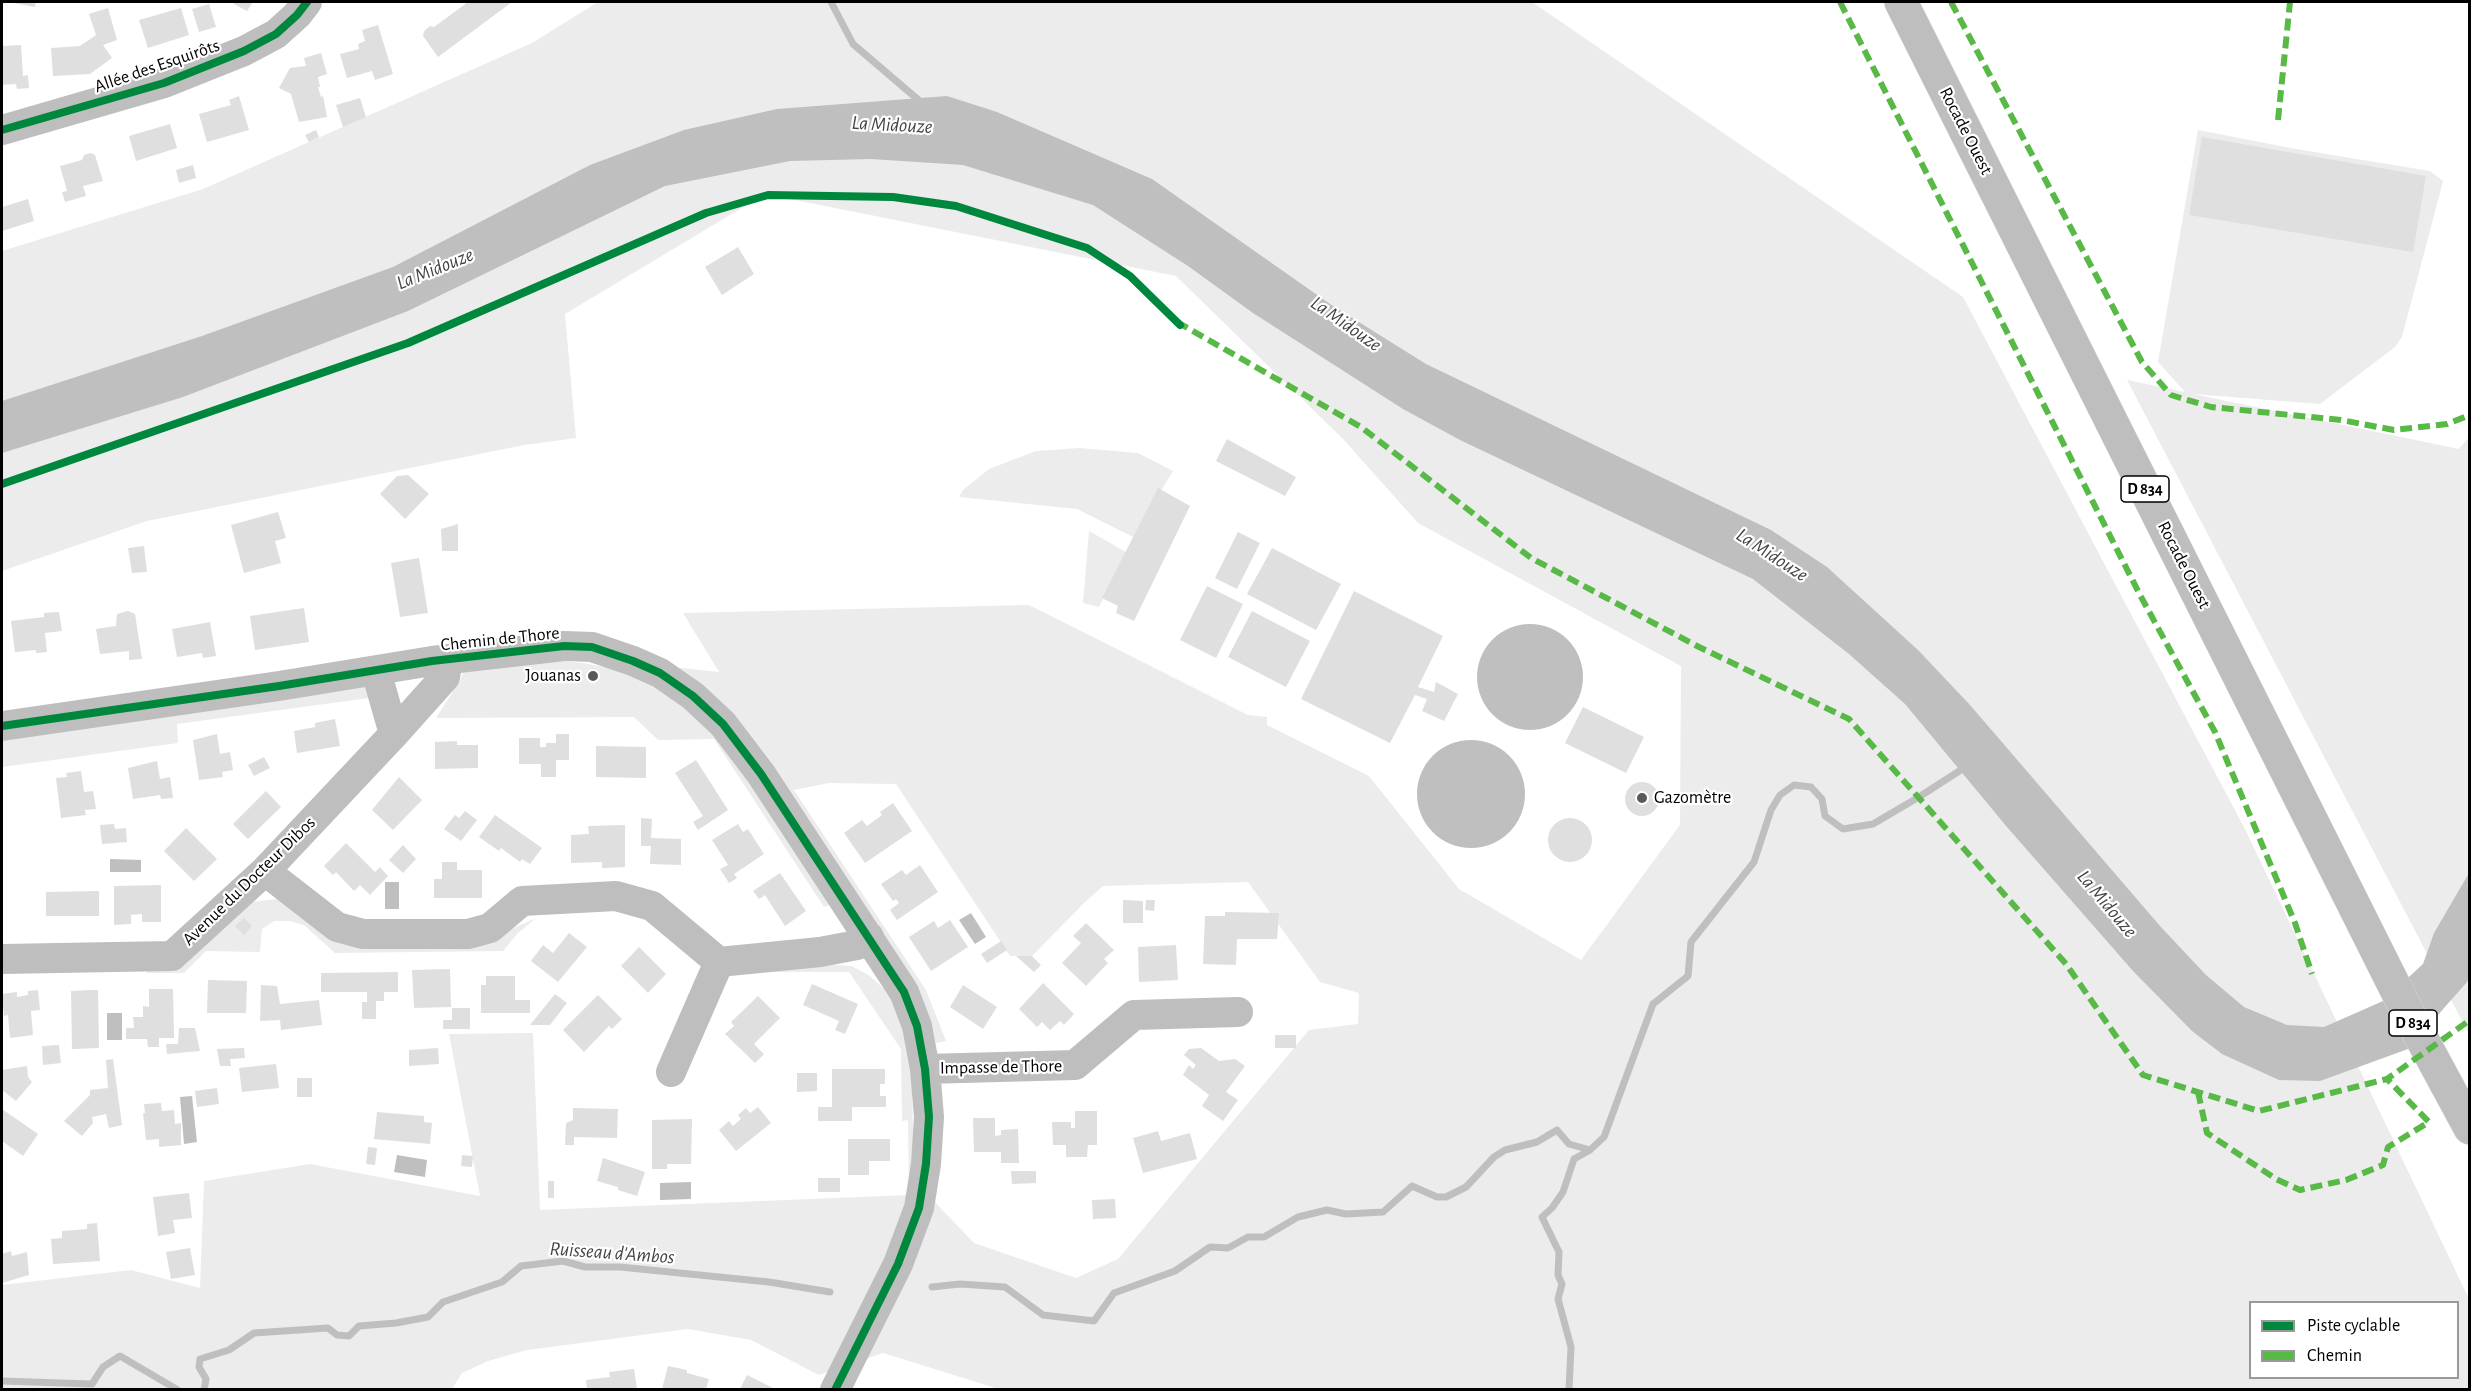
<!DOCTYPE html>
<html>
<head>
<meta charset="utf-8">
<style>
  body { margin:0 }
  #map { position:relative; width:2471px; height:1391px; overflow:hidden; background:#fff; font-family:"Alegreya Sans",sans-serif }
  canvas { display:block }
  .frame { position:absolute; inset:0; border:3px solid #000; pointer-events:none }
  .legend { position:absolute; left:2249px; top:1301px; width:210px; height:78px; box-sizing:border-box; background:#fff; border:2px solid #999; margin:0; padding:8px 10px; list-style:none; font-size:18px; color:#000 }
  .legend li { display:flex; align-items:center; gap:12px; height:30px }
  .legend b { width:30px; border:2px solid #999 }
</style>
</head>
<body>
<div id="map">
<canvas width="2471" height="1391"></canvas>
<div class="frame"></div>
<ul class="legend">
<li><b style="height:8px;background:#00873e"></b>Piste cyclable</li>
<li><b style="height:8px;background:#58b947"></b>Chemin</li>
</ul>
</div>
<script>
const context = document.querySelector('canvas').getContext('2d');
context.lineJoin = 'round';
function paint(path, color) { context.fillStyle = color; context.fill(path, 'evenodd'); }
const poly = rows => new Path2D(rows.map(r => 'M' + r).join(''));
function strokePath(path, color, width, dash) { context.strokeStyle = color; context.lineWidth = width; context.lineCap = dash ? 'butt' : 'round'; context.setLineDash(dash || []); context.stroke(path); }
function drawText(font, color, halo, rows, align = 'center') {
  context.font = font + ' "Alegreya Sans",sans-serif'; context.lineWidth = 4.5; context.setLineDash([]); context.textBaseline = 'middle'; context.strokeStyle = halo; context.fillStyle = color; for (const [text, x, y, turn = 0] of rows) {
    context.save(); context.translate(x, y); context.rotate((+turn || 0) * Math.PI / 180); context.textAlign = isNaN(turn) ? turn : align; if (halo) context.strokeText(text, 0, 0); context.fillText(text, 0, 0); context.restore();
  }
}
paint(poly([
  [598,2,1532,2,1963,297,2246,831,2469,1299,2470,1389,1002,1390,883,1353,819,1375,751,1340,688,1329,527,1350,488,1361,462,1373,452,1389,2,1390,2,1285,131,1270,200,1288,204,1181,310,1164,480,1196,449,1034,533,1033,540,1210,909,1195,908,1120,902,1121,901,1049,849,972,759,972,821,964,852,966,870,976,886,991,896,1007,911,1055,914,1160,930,1197,974,1243,1076,1278,1118,1259,1309,1030,1358,1024,1359,993,1320,982,1248,882,1103,886,1085,902,1032,956,1010,956,896,784,829,783,794,790,926,990,946,1041,936,1043,931,1022,663,666,719,672,683,613,1029,605,1248,715,1267,717,1267,725,1369,776,1459,889,1581,960,1680,825,1681,666,1418,523,1343,439,1176,276,765,194,565,314,576,438,524,445,147,521,2,571,2,251,203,189,532,43],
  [2250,1302,2458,1302,2458,1378,2250,1378],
  [2198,130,2296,149,2430,171,2443,181,2402,337,2395,347,2320,404,2193,394,2459,449,2469,437,2469,1034,2127,380,2185,392,2158,362],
  [1079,448,1138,453,1173,471,1133,537,1077,509,959,497,963,490,989,469,1036,451],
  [1089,531,1126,552,1099,607,1083,603],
  [556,661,584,663,641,675,680,700,719,737,833,904,824,907,714,739,658,740,634,717,436,718,459,682,466,667],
  [367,683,369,698,177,724,178,743,2,767,2,735],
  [286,898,324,934,489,939,536,918,518,933,503,951,335,953,304,925,290,921,274,921,262,929,260,952,206,951,184,973,147,973,147,968,251,902]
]), '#ececec');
paint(poly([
  [947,96,997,112,1152,179,1330,304,1426,364,1771,530,1827,567,1918,650,1970,705,2160,926,2206,975,2244,1007,2287,1025,2324,1027,2383,1001,2423,964,2434,933,2469,873,2469,977,2467,982,2408,1049,2320,1081,2279,1080,2222,1054,2192,1031,2133,971,2007,827,1905,704,1849,654,1753,579,1460,440,1403,409,1253,313,1188,266,1093,205,963,165,871,159,790,161,665,186,408,311,183,397,2,453,2,401,202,336,393,267,590,165,684,130,777,109],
  '1477 677a53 53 0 1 1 106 0a53 53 0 1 1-106 0Z',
  '1417 794a54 54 0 1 1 108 0a54 54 0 1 1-108 0Z',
  [110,859,141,860,141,872,110,872],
  [385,882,399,882,399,909,385,909],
  [971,913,986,937,975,944,959,920],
  [107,1013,122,1013,122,1040,107,1040],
  [192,1096,197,1142,184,1144,180,1097],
  [397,1155,427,1160,425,1177,394,1172],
  [691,1182,691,1199,660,1200,660,1183]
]), '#bfbfbf');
strokePath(poly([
  [831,2,853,44,922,103],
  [932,1287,960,1284,1005,1287,1043,1315,1094,1321,1114,1293,1175,1271,1210,1247,1228,1248,1248,1237,1264,1237,1298,1217,1327,1210,1346,1214,1383,1212,1412,1186,1437,1197,1446,1197,1466,1187,1494,1157,1505,1150,1537,1142,1557,1130,1569,1144,1590,1150],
  [2,1381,92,1384,103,1367,120,1356,178,1390],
  [204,1390,206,1379,199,1367,200,1359,229,1350,254,1333,328,1328,337,1335,349,1336,359,1326,396,1323,428,1317,443,1302,502,1282,521,1266,563,1261,585,1267,620,1267,769,1282,830,1292],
  [1569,1390,1571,1347,1558,1299,1562,1284,1558,1275,1559,1252,1542,1217,1552,1208,1563,1192,1574,1159,1590,1150,1604,1137,1653,1004,1688,976,1691,942,1754,862,1771,810,1780,795,1794,785,1811,787,1822,799,1825,816,1843,829,1873,824,1919,797,1967,766]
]), '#bfbfbf', 7);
paint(poly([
  [8,2,36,2,35,7],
  [235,2,253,2,247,11,234,4],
  [468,2,512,2,438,57,423,36,424,31,430,26,434,27],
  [209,4,216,27,199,32,192,9],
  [108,8,117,40,103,45,112,58,90,74,53,76,51,48,80,46,96,35,89,14],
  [181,8,189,35,148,48,139,20],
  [378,25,393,74,375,80,372,71,347,78,340,54,359,49,358,44,365,41,362,30],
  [21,45,23,76,28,75,29,88,17,89,16,84,2,85,2,46],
  [321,53,327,74,318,77,320,87,318,87,321,97,323,96,327,117,299,122,291,94,279,88,290,68,306,66,304,58],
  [239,96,249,130,207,142,199,114,231,105,229,100],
  [360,98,366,117,343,127,336,105],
  [170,124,177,148,136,161,129,136],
  [316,130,319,137,309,142,305,135],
  [2202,137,2426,176,2413,252,2189,215],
  [91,153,95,155,103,181,83,186,86,196,65,202,62,192,67,191,60,166,82,160,84,155],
  [193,165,196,178,179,183,176,170],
  [28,199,34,221,2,231,2,207],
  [738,247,754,274,722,295,705,267],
  [1227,439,1296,477,1285,496,1216,461],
  [408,475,429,494,405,519,380,494,397,476],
  [1158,488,1190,506,1134,621,1116,613,1118,606,1102,598],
  [278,512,286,538,275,541,281,563,244,573,231,525],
  [458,524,458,551,442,551,441,529],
  [1238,532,1260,543,1237,589,1215,578],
  [144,546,147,572,132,573,128,548],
  [1272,548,1341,584,1316,630,1247,594],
  [419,558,428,613,400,617,391,563],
  [1207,586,1243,604,1216,658,1180,640],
  [1354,591,1443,636,1418,687,1434,692,1436,682,1458,694,1444,721,1422,711,1427,699,1415,695,1390,743,1301,699],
  [304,608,309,642,255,650,250,616],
  [128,611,135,614,142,659,129,660,129,651,100,654,96,629,116,626,117,614],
  [1252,611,1310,641,1286,687,1228,657],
  [59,612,62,631,45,633,47,652,36,653,36,650,15,652,11,621,44,617,44,613],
  [210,622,216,656,203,658,202,653,177,657,172,629],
  [1583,707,1644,737,1626,773,1565,743],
  [335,719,340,746,297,753,294,731,315,727,315,723],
  [217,734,220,754,230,752,233,770,222,772,223,777,199,780,193,740],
  [556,734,569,734,569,760,556,760,556,777,541,777,541,764,519,764,519,738,540,738,540,747,546,747,546,743,556,743],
  [457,741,457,745,478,745,478,768,435,769,435,742],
  [596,746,646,747,646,778,596,777],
  [264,757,270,768,254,776,248,765],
  [696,760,728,810,698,830,693,822,703,816,675,773],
  [157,761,160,779,170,777,173,798,161,799,160,795,133,799,128,768],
  [81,771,84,792,93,791,96,809,85,810,86,815,61,818,56,778,67,777,66,773],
  [399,777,422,800,393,830,372,810],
  '1625 799a17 17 0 1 1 34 0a17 17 0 1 1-34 0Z',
  [266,791,281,807,248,839,233,824],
  [893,803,912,831,865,863,844,833,862,820,867,826,882,815,880,812],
  [465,811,477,820,461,841,444,829,455,815,459,818],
  [495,815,542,848,530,864,522,859,520,862,501,848,499,851,479,837],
  '1548 840a22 22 0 1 1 44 0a22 22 0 1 1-44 0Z',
  [641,818,652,819,651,838,681,839,681,865,650,864,651,846,641,846],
  [114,824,115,829,126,828,127,842,102,844,100,825],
  [738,824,743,832,748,829,764,854,734,874,737,878,729,883,720,869,728,865,712,840],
  [625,825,625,867,602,868,602,862,571,863,571,835,589,834,588,826],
  [186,828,217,859,194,881,164,851],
  [346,843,375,872,380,867,388,876,370,895,360,885,354,891,336,872,333,875,324,866],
  [403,845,416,859,403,873,389,860],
  [442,862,457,862,457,870,482,870,482,898,434,898,434,879,442,879],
  [920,865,938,892,897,920,890,910,899,903,896,899,893,901,881,884,902,870,906,875],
  [780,873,806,911,785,926,765,895,759,899,753,891],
  [161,885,161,922,142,922,142,914,131,915,131,924,114,925,114,886],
  [99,891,99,916,46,916,46,892],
  [1123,900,1143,901,1143,923,1123,923],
  [1146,900,1155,900,1154,911,1145,910],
  [1225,912,1279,913,1277,939,1237,939,1236,965,1203,964,1205,916,1225,916],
  [244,918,252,926,244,935,235,926],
  [950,920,968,947,931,971,909,937,934,921,938,928],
  [1086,923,1114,950,1104,959,1108,963,1086,986,1062,963,1081,943,1073,936],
  [569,933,587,947,558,982,531,961,543,945,553,953],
  [1001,941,1007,950,987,963,981,954],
  [1176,945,1178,980,1139,982,1138,947],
  [639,947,666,974,648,993,621,966],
  [1016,956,1032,956,1041,965,1034,972],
  [450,969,451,1007,414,1008,412,970],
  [398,972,398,992,384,992,384,1001,376,1001,376,1019,362,1019,362,1002,367,1002,367,992,321,992,321,973],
  [486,976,515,976,515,1000,530,1000,530,1013,481,1013,481,985,486,985],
  [208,980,247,981,246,1013,207,1013],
  [1043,983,1074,1014,1064,1025,1060,1021,1050,1030,1042,1022,1037,1027,1019,1009],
  [812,984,858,1004,845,1034,835,1030,839,1021,803,1005],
  [261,985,277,986,280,1004,319,1000,322,1025,281,1030,280,1020,260,1021],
  [963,985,997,1007,983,1029,950,1007],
  [149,989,173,989,174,1038,159,1038,159,1047,148,1047,147,1039,126,1039,126,1028,134,1028,133,1017,143,1017,143,1006,149,1007],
  [38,990,40,1010,31,1011,33,1035,10,1038,8,1015,4,1016,2,994,17,992,17,997,28,995,28,991],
  [91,990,98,990,99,1048,72,1049,71,991],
  [555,994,567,1003,550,1025,530,1025],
  [598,995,622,1019,612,1029,609,1026,584,1052,563,1030],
  [758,996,780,1018,754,1044,764,1054,755,1063,725,1034,734,1026,731,1022],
  [452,1008,470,1008,470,1029,443,1029,443,1020,452,1020],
  [179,1028,195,1028,200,1051,167,1054,166,1044,178,1044],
  [1275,1035,1296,1035,1296,1048,1275,1048],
  [59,1045,61,1063,43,1065,42,1046],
  [244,1048,245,1058,230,1059,231,1066,220,1066,217,1049],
  [438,1048,439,1064,409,1066,409,1050],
  [1201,1048,1219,1061,1235,1059,1245,1066,1226,1092,1238,1100,1223,1121,1202,1106,1209,1095,1183,1075,1189,1065,1193,1069,1196,1065,1184,1055,1189,1049],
  [113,1059,122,1125,109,1128,106,1114,92,1117,93,1123,82,1136,64,1121,90,1095,90,1090,108,1088,106,1060],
  [276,1064,279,1088,242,1092,239,1068],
  [27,1066,28,1077,32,1082,16,1101,2,1090,2,1070],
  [832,1069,885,1069,885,1084,880,1084,880,1096,886,1096,886,1107,852,1107,852,1121,818,1121,818,1107,832,1107],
  [797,1073,817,1073,817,1091,797,1092],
  [297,1078,312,1078,312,1097,297,1097],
  [217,1088,219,1104,197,1107,195,1091],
  [161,1103,162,1111,174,1110,175,1124,181,1123,181,1145,159,1147,159,1139,146,1140,143,1113,145,1113,144,1104],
  [758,1107,771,1123,736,1151,719,1130,729,1121,733,1126,741,1119,738,1115,746,1108,750,1113],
  [573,1108,618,1109,617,1138,574,1137,574,1145,565,1145,566,1123,573,1120],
  [2,1109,38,1134,23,1156,2,1141],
  [1075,1111,1097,1111,1097,1145,1088,1145,1087,1157,1066,1157,1066,1145,1053,1145,1052,1122,1071,1122,1071,1128,1075,1128],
  [377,1112,424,1116,424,1122,432,1123,430,1144,374,1139],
  [973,1118,995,1118,995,1136,1001,1135,1001,1130,1018,1129,1019,1163,1001,1163,1001,1152,974,1152],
  [692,1119,691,1164,667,1164,667,1169,652,1169,652,1120],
  [1158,1131,1161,1141,1190,1133,1197,1159,1143,1173,1133,1138],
  [848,1139,890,1139,890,1161,869,1161,869,1175,848,1175],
  [368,1147,377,1148,375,1165,366,1164],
  [462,1155,473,1156,472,1167,461,1166],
  [603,1158,645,1172,637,1196,618,1190,618,1187,597,1181],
  [1011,1171,1036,1171,1036,1183,1012,1184],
  [818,1178,840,1178,840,1192,818,1192],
  [548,1181,554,1181,554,1198,548,1198],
  [189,1193,192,1218,173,1220,175,1233,158,1236,153,1197],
  [1115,1199,1116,1218,1093,1219,1092,1200],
  [97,1223,100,1261,53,1264,51,1239,62,1238,62,1231,87,1229,87,1224],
  [190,1248,195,1275,171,1279,166,1252],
  [11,1251,12,1256,27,1252,29,1275,2,1283,2,1254],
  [668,1366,687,1370,687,1373,709,1379,706,1389,662,1389],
  [634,1369,637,1389,587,1389,586,1380,610,1377,609,1372],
  [747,1375,775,1389,740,1389]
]), '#dfdfdf');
const major = poly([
  [1901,2,2409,1015,2470,1128]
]);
strokePath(major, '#dbdbdb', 34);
strokePath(poly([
  [2,130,164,83,244,51,276,34,297,15,307,2],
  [376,671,394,734],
  [2,726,279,686,432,661,564,646,592,647,633,661,660,673,693,696,723,724,761,774,904,992,917,1026,925,1069,929,1117,926,1164,919,1208,898,1264,835,1390],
  [265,871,337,927,363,934,468,934,490,928,522,901,616,896,652,906,719,962,820,952,857,945,869,937],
  [2,959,172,956,265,871,394,734,445,677,448,659],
  [925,1069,1075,1065,1134,1015,1238,1012],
  [671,1072,719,962]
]), '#bebebe', 30);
strokePath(major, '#bebebe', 33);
strokePath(poly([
  [1840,2,2140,595,2215,732,2295,923,2312,974],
  [1951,2,2142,362,2171,395,2211,407,2341,420,2394,430,2447,424,2470,415],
  [2278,120,2290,2],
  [1177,322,1361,427,1531,558,1697,646,1849,719,2066,964,2143,1075,2259,1111,2387,1079,2470,1020],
  [2198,1092,2207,1133,2276,1179,2300,1190,2346,1180,2383,1165,2388,1147,2429,1122,2387,1079]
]), '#58b947', 6, [12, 6]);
strokePath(poly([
  [2,130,164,83,244,51,276,34,297,15,307,2],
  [2,484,408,343,706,213,768,195,893,197,956,206,1087,248,1130,276,1180,325],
  [2,726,279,686,432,661,564,646,592,647,633,661,660,673,693,696,723,724,761,774,904,992,917,1026,925,1069,929,1117,926,1164,919,1208,898,1264,835,1390]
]), '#00873e', 8);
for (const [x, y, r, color] of [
  [593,676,6,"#595959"],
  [1642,798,6,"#595959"]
]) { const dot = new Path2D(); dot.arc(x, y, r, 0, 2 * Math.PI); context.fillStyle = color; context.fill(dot); strokePath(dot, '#fff', 2); }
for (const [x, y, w] of [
  [2145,489,48],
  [2413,1023,48]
]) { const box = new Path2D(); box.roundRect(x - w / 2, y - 13, w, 26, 4.5); context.fillStyle = '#fff'; context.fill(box); strokePath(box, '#000', 1.5); }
drawText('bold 16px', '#000', null, [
  ["D 834",2145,489],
  ["D 834",2413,1023]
]);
drawText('18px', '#000', '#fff', [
  ["Allée des Esquirôts",157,66,-19],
  ["Rocade Ouest",1966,131,63],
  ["Rocade Ouest",2184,565,63],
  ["Chemin de Thore",500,639,-6],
  ["Avenue du Docteur Dibos",249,881,-44],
  ["Impasse de Thore",1001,1067,-1]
]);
drawText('18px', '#000', '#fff', [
  ["Jouanas",581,676],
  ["Gazomètre",1654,798,"left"]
], 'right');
drawText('italic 20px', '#444', '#fff', [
  ["La Midouze",892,125,3],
  ["La Midouze",435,269,-22],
  ["La Midouze",1346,324,35],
  ["La Midouze",1772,555,33],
  ["La Midouze",2107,904,50],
  ["Ruisseau d'Ambos",612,1253,4]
]);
</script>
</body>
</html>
